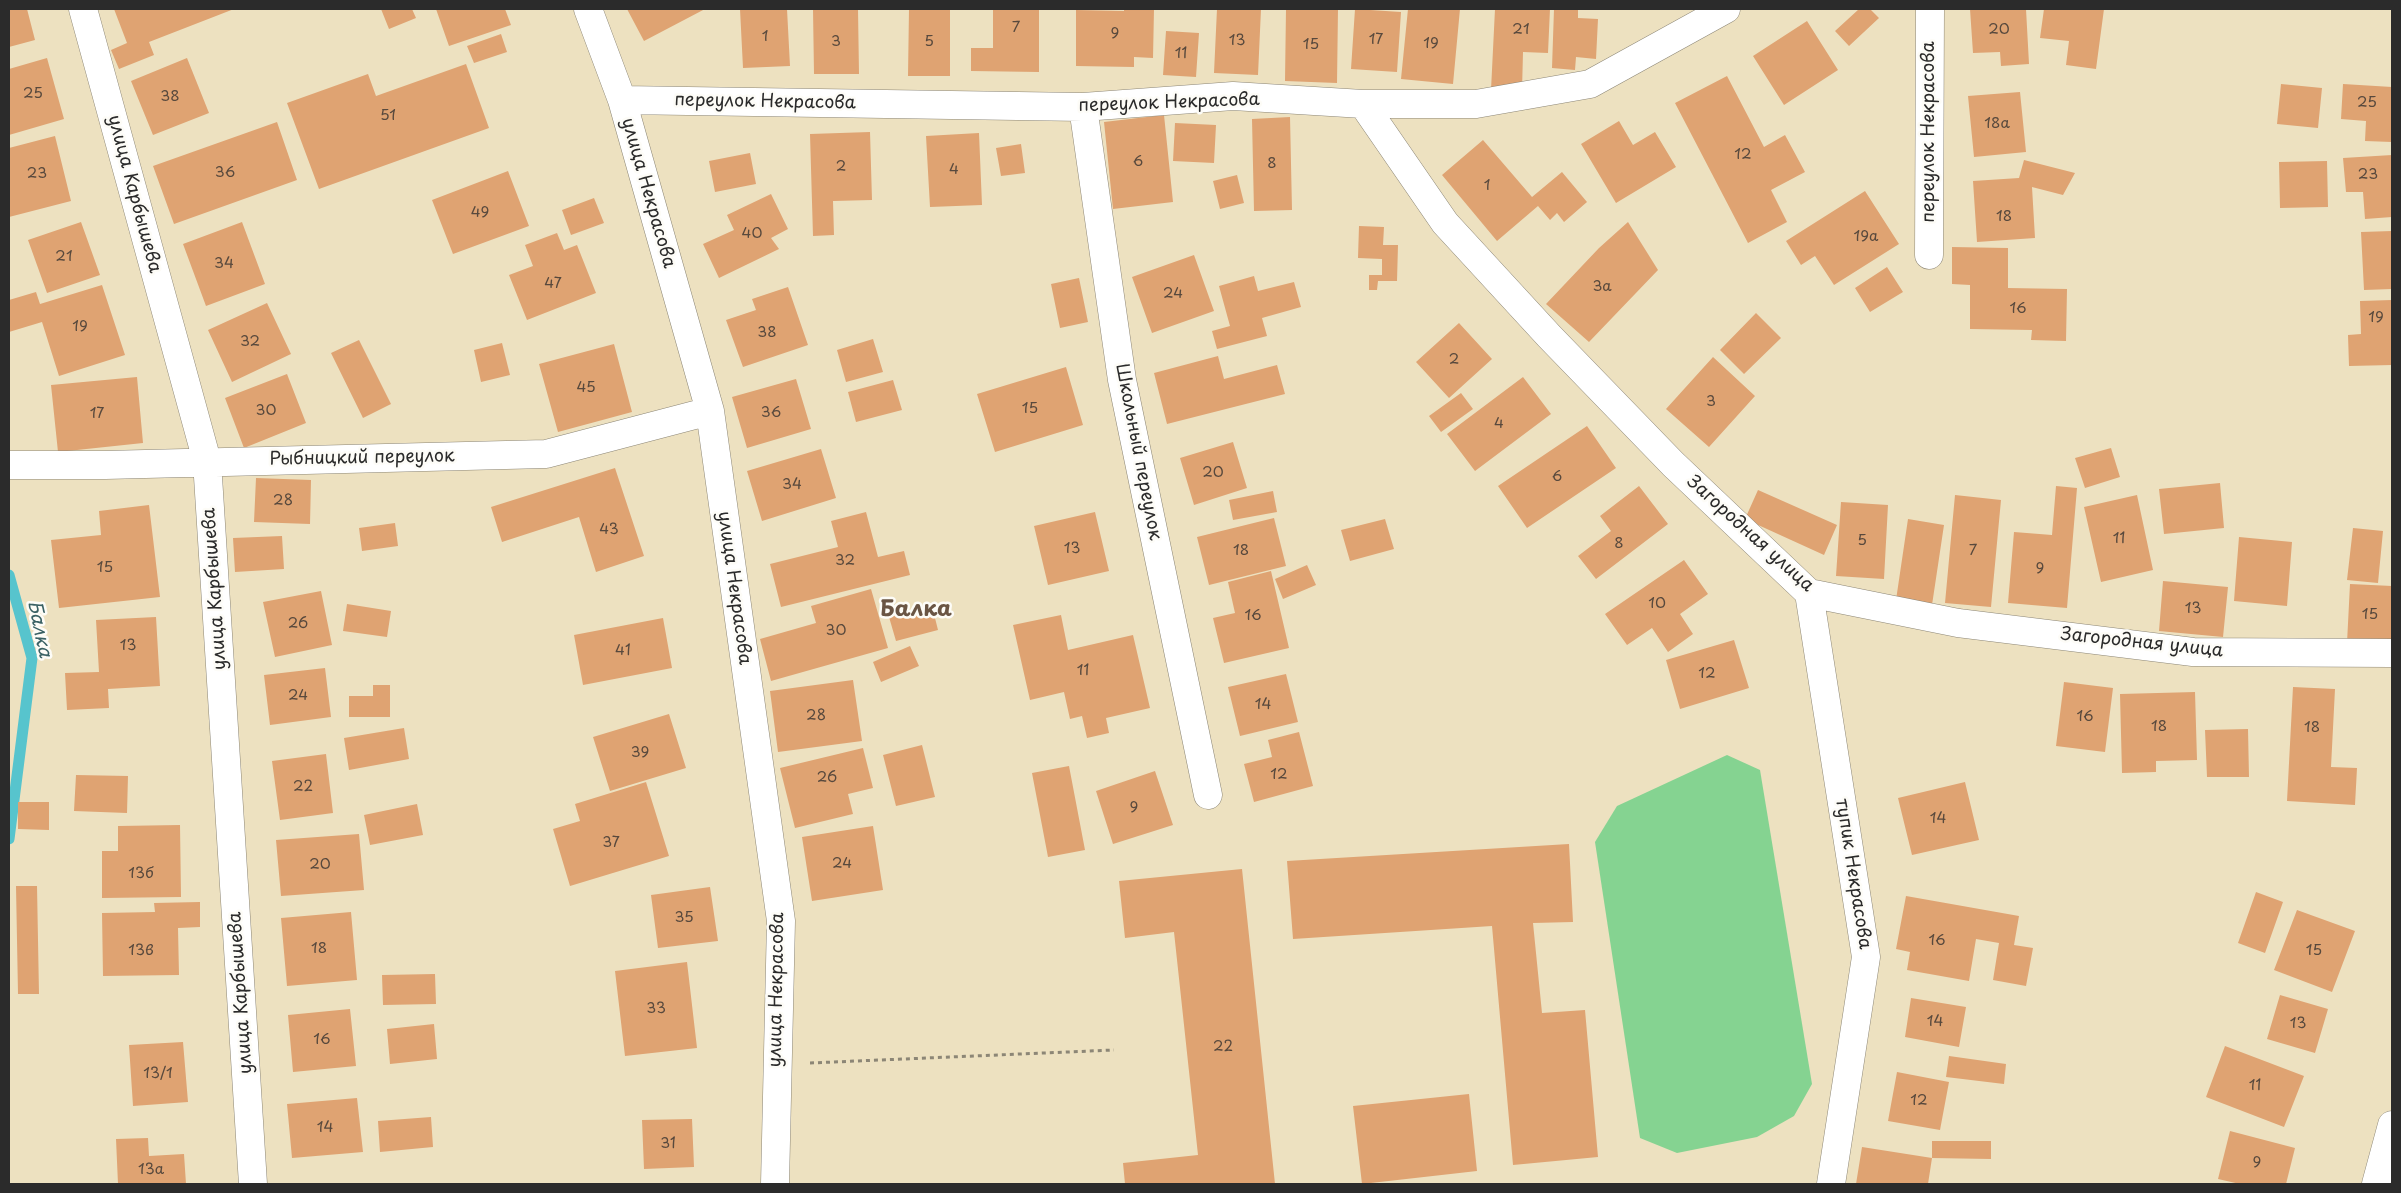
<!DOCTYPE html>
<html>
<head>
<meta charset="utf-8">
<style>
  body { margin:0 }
  #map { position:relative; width:2401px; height:1193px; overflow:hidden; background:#ede1c0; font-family:"Playpen Sans",sans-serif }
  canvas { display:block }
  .frame { position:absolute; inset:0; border:10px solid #2b2b2b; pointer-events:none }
</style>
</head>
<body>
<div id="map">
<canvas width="2401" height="1193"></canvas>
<div class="frame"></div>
</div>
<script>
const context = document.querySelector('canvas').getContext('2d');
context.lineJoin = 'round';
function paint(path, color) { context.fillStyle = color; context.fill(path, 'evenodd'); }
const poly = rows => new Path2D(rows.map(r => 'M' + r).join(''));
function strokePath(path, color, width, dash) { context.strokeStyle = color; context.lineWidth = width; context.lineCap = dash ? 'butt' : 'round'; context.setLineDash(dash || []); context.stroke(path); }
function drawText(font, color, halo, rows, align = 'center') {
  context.font = font + ' "Playpen Sans",sans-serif'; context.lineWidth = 5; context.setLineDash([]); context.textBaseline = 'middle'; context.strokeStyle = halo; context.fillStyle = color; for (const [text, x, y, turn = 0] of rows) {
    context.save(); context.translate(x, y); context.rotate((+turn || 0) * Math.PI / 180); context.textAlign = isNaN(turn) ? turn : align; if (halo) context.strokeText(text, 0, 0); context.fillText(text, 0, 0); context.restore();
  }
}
paint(poly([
  [1727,755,1760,770,1812,1084,1794,1116,1757,1137,1677,1153,1640,1138,1595,842,1617,806]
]), '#85d391');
strokePath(poly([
  [9,575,32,658,9,839]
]), '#57c4cd', 11);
paint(poly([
  [9,9,27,9,35,40,9,47],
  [114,9,234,9,149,42,154,55,119,69,111,50,127,43],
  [381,9,412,9,416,18,389,29],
  [436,9,505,9,511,25,449,46],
  [627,9,705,9,644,41],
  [740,9,787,9,790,66,743,68],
  [813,9,858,9,859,74,814,74],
  [909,9,950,9,950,76,908,76],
  [993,9,1039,9,1039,72,971,71,971,48,993,48],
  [1124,9,1154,9,1153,58,1134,57,1134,67,1076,66,1076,10,1124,11],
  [1217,9,1261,9,1258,75,1214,73],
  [1286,9,1338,9,1337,83,1285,81],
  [1355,9,1401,12,1397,72,1351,69],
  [1408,9,1460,9,1453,84,1401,79],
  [1495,9,1550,9,1548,53,1523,52,1522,91,1491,90],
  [1554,9,1578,9,1578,18,1598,19,1596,59,1576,57,1575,70,1552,68],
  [1859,9,1870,9,1879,18,1849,46,1835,31],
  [1970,9,2026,9,2029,64,2001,66,2000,52,1973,53],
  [2044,9,2104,9,2096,69,2066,65,2069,41,2040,38],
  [1807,21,1838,70,1784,105,1753,56],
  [1166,31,1199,33,1196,77,1163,75],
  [501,34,507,52,474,63,467,46],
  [47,58,64,119,9,135,9,69],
  [187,58,209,113,153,135,131,81],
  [466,64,489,128,319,189,287,103,368,74,376,96],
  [1727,76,1764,147,1785,135,1805,172,1771,190,1787,222,1748,243,1675,103],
  [2281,84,2322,88,2318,128,2277,124],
  [2343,84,2392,87,2392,142,2365,141,2366,121,2341,119],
  [2020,92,2026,152,1974,157,1968,96],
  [1164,115,1173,202,1113,209,1104,122],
  [1290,117,1292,210,1254,211,1252,119],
  [1619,121,1633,145,1655,132,1676,167,1616,203,1581,144],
  [277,122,297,180,174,224,153,166],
  [1175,123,1216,125,1214,163,1173,161],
  [870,132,872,200,833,201,834,235,813,236,810,134],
  [979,133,982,205,930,207,926,136],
  [55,136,71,201,9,217,9,148],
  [1483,140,1532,197,1562,172,1587,202,1564,222,1557,213,1550,220,1538,206,1497,241,1442,175],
  [1021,144,1025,173,1001,176,996,148],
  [750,153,756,184,715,192,709,161],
  [2392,155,2392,217,2365,219,2363,192,2346,192,2343,158],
  [2024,160,2075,173,2063,195,2032,187,2035,238,1977,242,1973,181,2019,178],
  [2327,161,2328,207,2280,208,2279,162],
  [508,171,529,226,453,254,432,200],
  [1237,175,1244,203,1220,209,1213,181],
  [1865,191,1899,244,1834,285,1815,256,1801,265,1786,241],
  [771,194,788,229,771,238,779,249,719,278,703,244,734,230,727,215],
  [594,198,604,223,571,235,562,210],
  [81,222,100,275,47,293,28,240],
  [242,222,265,284,206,306,183,244],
  [1628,222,1658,270,1589,342,1546,304,1599,248],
  [1359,226,1384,227,1383,245,1398,245,1397,281,1378,281,1377,290,1369,290,1369,275,1382,275,1382,259,1358,258],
  [2392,231,2392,289,2364,290,2361,232],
  [557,233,564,250,577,245,596,293,527,320,509,275,533,266,525,245],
  [1952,247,2008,248,2008,288,2067,289,2066,341,2031,340,2032,330,1970,329,1970,285,1952,284],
  [1194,255,1214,311,1152,333,1132,277],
  [1887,267,1903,292,1870,312,1855,288],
  [1254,276,1258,291,1294,282,1301,307,1262,318,1267,336,1217,349,1212,331,1230,326,1219,286],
  [1079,278,1088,322,1060,328,1051,284],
  [102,285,125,355,59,376,42,322,9,332,9,300,36,292,40,304],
  [788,287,808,345,743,367,726,320,756,310,752,299],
  [2392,300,2392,365,2349,366,2348,335,2361,334,2360,301],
  [267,303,291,354,232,382,208,330],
  [1756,313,1781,338,1744,374,1720,350],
  [1459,323,1492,359,1449,398,1416,362],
  [873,339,883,372,846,382,837,350],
  [359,340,391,404,363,418,331,353],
  [502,343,510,375,481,382,474,350],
  [614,344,632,412,558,432,539,364],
  [1218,356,1224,379,1277,365,1285,394,1167,424,1154,373],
  [1713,357,1755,396,1709,447,1666,409],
  [1066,367,1083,425,995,452,977,394],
  [287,374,306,423,244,448,225,398],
  [137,377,143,443,58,452,51,385],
  [1523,377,1551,414,1475,471,1447,434],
  [796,379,811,429,747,448,732,397],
  [893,380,902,410,856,422,848,392],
  [1461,393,1473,409,1441,432,1429,416],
  [1587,426,1616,468,1527,528,1498,486],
  [1233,442,1247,488,1194,505,1180,458],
  [2111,448,2120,477,2085,488,2075,458],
  [821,449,836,498,762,521,747,471],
  [615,468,644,556,596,572,579,517,502,542,491,507],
  [256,478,311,480,310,524,254,522],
  [2220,483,2224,528,2164,534,2159,489],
  [1639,486,1668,524,1596,579,1578,556,1611,531,1600,516],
  [2056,486,2077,488,2067,608,2008,603,2014,532,2052,535],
  [1758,490,1837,525,1824,555,1745,519],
  [1273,491,1277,512,1233,520,1229,500],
  [1955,495,2001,500,1991,607,1945,603],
  [2137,495,2153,570,2101,582,2084,507],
  [1841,502,1888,505,1884,579,1836,576],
  [149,505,160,597,59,608,51,540,101,535,99,511],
  [866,512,878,557,904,551,910,575,781,607,770,564,838,547,831,521],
  [1095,512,1109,571,1048,585,1034,526],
  [1274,518,1286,566,1209,585,1197,537],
  [1385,519,1394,549,1350,561,1341,530],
  [1908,519,1944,525,1932,605,1896,600],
  [395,523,398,546,362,551,359,528],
  [2353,528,2383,531,2378,583,2347,580],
  [282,536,284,569,235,572,233,538],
  [2239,537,2292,542,2287,606,2234,601],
  [1684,560,1708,594,1680,614,1693,634,1668,652,1652,628,1627,645,1605,614],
  [1307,565,1316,585,1283,599,1275,579],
  [1271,571,1289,648,1224,663,1213,618,1235,613,1228,582],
  [2163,581,2228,587,2223,637,2159,631],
  [2350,584,2392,586,2392,645,2347,643],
  [871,589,888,648,771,681,760,639,816,623,811,606],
  [321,591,332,645,275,657,263,602],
  [347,604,391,611,387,637,343,631],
  [932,606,938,630,896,641,889,617],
  [1061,615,1068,650,1133,635,1150,708,1106,718,1109,733,1087,738,1082,716,1070,719,1064,692,1030,700,1013,625],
  [156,617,160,686,108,689,109,708,67,710,65,673,99,672,96,620],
  [663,618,672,668,583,685,574,635],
  [1734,640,1749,688,1680,709,1666,660],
  [910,646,919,666,881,682,873,662],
  [325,668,331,717,270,725,264,675],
  [1286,674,1298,722,1240,736,1228,687],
  [853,680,862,741,778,752,770,691],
  [2064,682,2113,688,2105,752,2056,746],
  [373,685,390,685,390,717,349,717,349,696,373,696],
  [2293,687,2335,689,2331,767,2357,768,2355,805,2287,801],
  [2195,692,2197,760,2156,761,2156,772,2122,773,2120,694],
  [669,714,686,768,610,791,593,737],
  [404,728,409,759,349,770,344,738],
  [2248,729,2249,777,2207,777,2205,730],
  [1299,732,1313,786,1254,802,1244,764,1272,757,1268,740],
  [922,745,935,797,896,806,883,755],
  [863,748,873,788,848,794,853,814,795,828,780,768],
  [326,754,333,813,280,820,272,761],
  [1069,766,1085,850,1048,857,1032,773],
  [1155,771,1173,825,1113,844,1096,791],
  [76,775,128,776,127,813,74,811],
  [646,782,669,856,570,886,553,829,580,821,575,804],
  [1965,782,1979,840,1912,855,1898,798],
  [18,802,49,802,49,830,18,829],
  [417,804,423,835,370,845,364,815],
  [180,825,181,897,102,898,102,851,118,851,118,826],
  [873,826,883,890,812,901,802,837],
  [359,834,364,890,281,896,276,840],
  [1569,844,1573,922,1533,923,1542,1013,1585,1010,1598,1157,1513,1165,1492,926,1293,939,1287,861],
  [1242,869,1275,1184,1125,1184,1123,1163,1198,1155,1174,932,1125,938,1119,881],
  [16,886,37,886,39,994,18,994],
  [710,887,718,941,658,948,651,895],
  [2256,892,2283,902,2265,953,2238,943],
  [1906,896,2019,916,2014,945,2033,948,2026,986,1993,980,1999,943,1976,939,1969,981,1907,970,1910,952,1896,949],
  [200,902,200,927,178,928,179,975,103,976,102,913,155,912,154,903],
  [2297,910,2355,931,2332,992,2274,970],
  [351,912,357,980,287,986,281,918],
  [687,962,697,1048,625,1056,615,971],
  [435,974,436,1004,383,1005,382,975],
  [2280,995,2328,1009,2315,1053,2267,1039],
  [1911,998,1966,1007,1959,1047,1905,1037],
  [350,1009,356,1066,293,1072,288,1015],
  [434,1024,437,1059,390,1064,387,1029],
  [183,1042,188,1102,133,1106,129,1045],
  [2225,1046,2304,1076,2284,1127,2206,1097],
  [1949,1056,2006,1064,2004,1084,1946,1077],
  [1897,1072,1949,1082,1940,1130,1888,1121],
  [1469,1094,1477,1171,1362,1184,1353,1106],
  [357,1098,363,1152,292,1158,287,1104],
  [431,1117,433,1147,380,1152,378,1121],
  [692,1119,694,1167,644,1169,642,1120],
  [2230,1131,2295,1148,2286,1184,2240,1184,2218,1179],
  [148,1138,149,1156,184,1154,186,1184,118,1184,116,1139],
  [1932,1141,1991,1141,1991,1159,1932,1158,1928,1184,1856,1184,1862,1147,1932,1158]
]), '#dfa372');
const minor = poly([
  [83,9,207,461,253,1184],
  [588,9,622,100,710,411,781,921,775,1184],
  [622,100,1083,107,1233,96,1363,104,1476,104,1590,84,1726,9],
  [1363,104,1445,223,1549,336,1673,464,1809,593,1958,623,2193,652,2392,653],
  [1083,107,1122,380,1208,795],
  [1929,255,1930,9],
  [9,465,105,465,546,454,710,411],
  [1809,593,1866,957,1831,1184],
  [2376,1184,2392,1125]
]);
strokePath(minor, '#8c8676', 29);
strokePath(poly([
  [810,1063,1114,1050]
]), '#8c8676', 3, [4, 4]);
strokePath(minor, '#fff', 28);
drawText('15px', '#58493d', null, [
  ["7",1016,28],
  ["21",1521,30],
  ["20",1999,30],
  ["9",1115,34],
  ["1",765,37],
  ["17",1376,40],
  ["13",1237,41],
  ["3",836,42],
  ["5",929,42],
  ["19",1431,44],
  ["15",1311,45],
  ["11",1181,54],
  ["25",33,94],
  ["38",170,97],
  ["25",2367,103],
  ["51",388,116],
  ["18а",1997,124],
  ["12",1743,155],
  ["6",1138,162],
  ["8",1272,164],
  ["2",841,167],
  ["4",954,170],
  ["36",225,173],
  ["23",37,174],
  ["23",2368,175],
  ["1",1487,186],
  ["49",480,213],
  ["18",2004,217],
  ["40",752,234],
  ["19а",1866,237],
  ["21",64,257],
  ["34",224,264],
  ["47",553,284],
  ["3а",1602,287],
  ["24",1173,294],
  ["16",2018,309],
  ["19",2376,318],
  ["19",80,327],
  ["38",767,333],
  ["32",250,342],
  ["2",1454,360],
  ["45",586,388],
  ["3",1711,402],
  ["15",1030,409],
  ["30",266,411],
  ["36",771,413],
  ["17",97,414],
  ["4",1499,424],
  ["20",1213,473],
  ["6",1557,477],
  ["34",792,485],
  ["28",283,501],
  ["43",609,530],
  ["11",2119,539],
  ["5",1862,541],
  ["8",1619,544],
  ["13",1072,549],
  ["18",1241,551],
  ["7",1973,551],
  ["32",845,561],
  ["15",105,568],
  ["9",2040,569],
  ["10",1657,604],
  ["13",2193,609],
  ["15",2370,615],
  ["16",1253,616],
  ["26",298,624],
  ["30",836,631],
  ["13",128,646],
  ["41",623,651],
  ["11",1083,671],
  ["12",1707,674],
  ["24",298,696],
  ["14",1263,705],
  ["28",816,716],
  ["16",2085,717],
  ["18",2159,727],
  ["18",2312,728],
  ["39",640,753],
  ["12",1279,775],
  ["26",827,778],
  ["22",303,787],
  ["9",1134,808],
  ["14",1938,819],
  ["37",611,843],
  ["24",842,864],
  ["20",320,865],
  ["13б",141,874],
  ["35",684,918],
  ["16",1937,941],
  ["18",319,949],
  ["13в",141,951],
  ["15",2314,951],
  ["33",656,1009],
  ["14",1935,1022],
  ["13",2298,1024],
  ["16",322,1040],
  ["22",1223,1047],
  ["13/1",158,1074],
  ["11",2255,1086],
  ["12",1919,1101],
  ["14",325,1128],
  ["31",668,1144],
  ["9",2257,1163],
  ["13а",151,1170]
]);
drawText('18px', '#2b2b2b', '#fdfcf7', [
  ["переулок Некрасова",765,102,1],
  ["переулок Некрасова",1169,103,-2],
  ["переулок Некрасова",1929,132,-90],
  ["улица Некрасова",648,193,74],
  ["улица Карбышева",134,194,75],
  ["Школьный переулок",1138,452,79],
  ["Рыбницкий переулок",362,458,-1],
  ["Загородная улица",1750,534,42],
  ["улица Некрасова",734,588,82],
  ["улица Карбышева",215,589,-94],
  ["Загородная улица",2142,643,6],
  ["тупик Некрасова",1853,874,81],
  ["улица Некрасова",777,990,-89],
  ["улица Карбышева",241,993,-94]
]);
drawText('italic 19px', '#3a6164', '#fdfcf7', [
  ["Балка",39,629,78]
]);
drawText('bold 22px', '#6a5544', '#fdfcf7', [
  ["Балка",916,610]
]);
</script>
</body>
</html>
